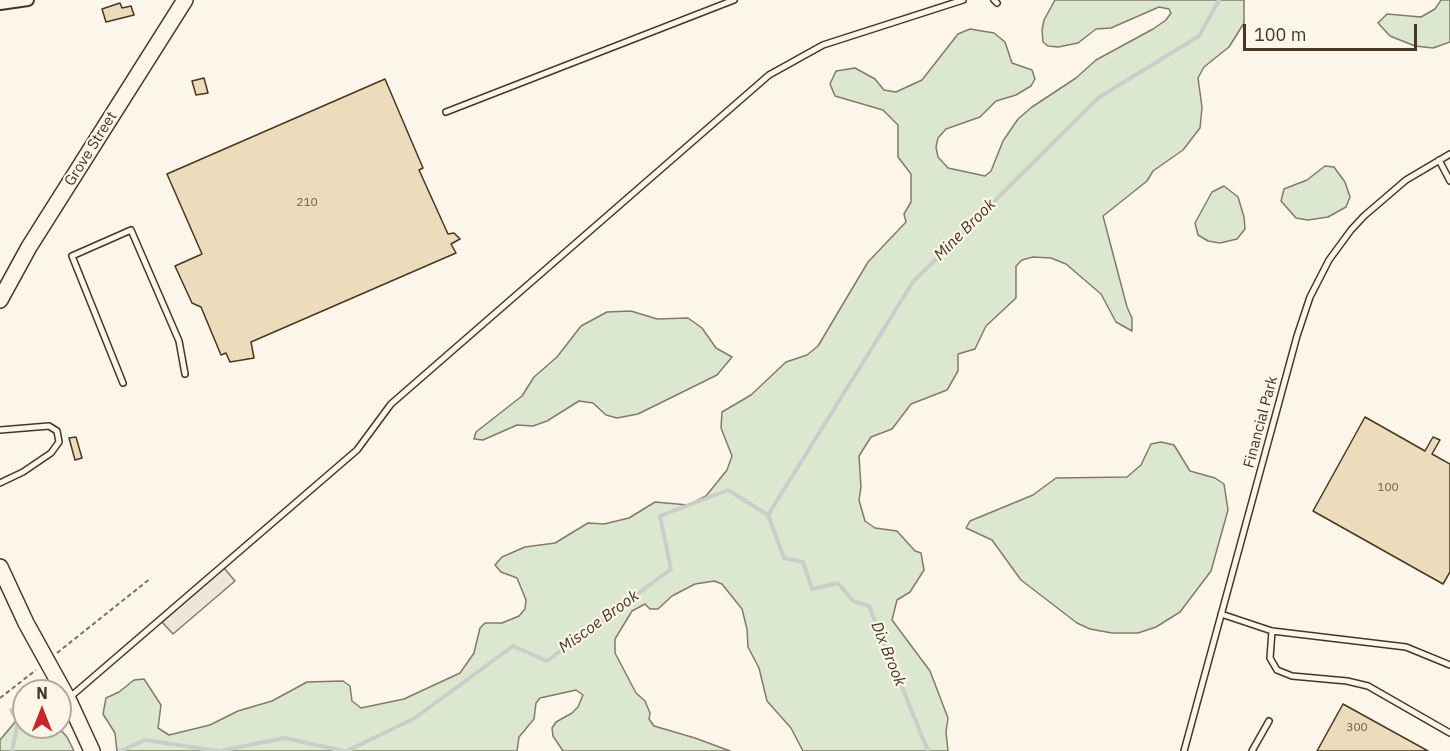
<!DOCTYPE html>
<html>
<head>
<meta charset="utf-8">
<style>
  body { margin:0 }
  #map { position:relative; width:1450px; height:751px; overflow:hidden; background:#fbf6e9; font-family:"IBM Plex Sans",sans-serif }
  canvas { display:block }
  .north { position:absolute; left:12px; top:679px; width:60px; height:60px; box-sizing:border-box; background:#fbf6e9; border:2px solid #b4a999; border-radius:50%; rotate:0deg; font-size:16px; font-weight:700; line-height:24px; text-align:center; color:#4a3520 }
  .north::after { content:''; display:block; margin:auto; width:21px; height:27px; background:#c62828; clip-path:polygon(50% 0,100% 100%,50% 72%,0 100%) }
  .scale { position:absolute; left:1243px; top:24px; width:174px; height:27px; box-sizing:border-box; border:3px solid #4a3520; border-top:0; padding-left:8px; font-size:18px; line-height:21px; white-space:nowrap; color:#4a3520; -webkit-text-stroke:4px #fbf6e9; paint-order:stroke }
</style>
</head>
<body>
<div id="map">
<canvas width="1450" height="751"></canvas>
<div class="north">N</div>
<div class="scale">100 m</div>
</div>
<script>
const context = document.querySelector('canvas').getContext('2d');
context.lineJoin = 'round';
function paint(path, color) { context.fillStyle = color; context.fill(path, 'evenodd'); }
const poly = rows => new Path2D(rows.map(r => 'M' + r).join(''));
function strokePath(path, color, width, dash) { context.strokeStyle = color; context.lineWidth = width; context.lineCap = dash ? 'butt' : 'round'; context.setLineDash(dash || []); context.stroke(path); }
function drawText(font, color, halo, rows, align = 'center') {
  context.font = font + ' "IBM Plex Sans",sans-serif'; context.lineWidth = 4.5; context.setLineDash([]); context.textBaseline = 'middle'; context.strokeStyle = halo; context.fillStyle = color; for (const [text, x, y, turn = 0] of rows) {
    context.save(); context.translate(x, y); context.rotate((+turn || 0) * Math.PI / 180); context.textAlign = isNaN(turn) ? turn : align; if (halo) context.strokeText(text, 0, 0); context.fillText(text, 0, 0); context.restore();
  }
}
const green = poly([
  [1055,0,1244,0,1244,23,1229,47,1204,67,1198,78,1202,107,1200,128,1183,150,1153,171,1147,181,1103,216,1127,307,1132,318,1132,331,1116,322,1101,294,1066,264,1051,258,1033,257,1022,260,1016,266,1016,298,986,326,975,349,958,354,958,371,947,390,911,404,892,429,871,437,859,456,861,487,859,500,865,521,875,528,897,531,915,551,921,553,924,570,910,592,897,600,892,620,930,671,948,718,946,732,948,751,803,751,791,728,767,701,759,668,748,647,747,629,742,609,722,584,714,581,695,584,672,596,658,609,650,609,645,604,632,611,615,639,615,653,636,693,645,701,650,713,649,719,654,726,695,738,730,751,563,751,553,736,552,728,556,722,572,713,578,707,583,695,576,690,540,698,536,703,534,719,519,737,517,751,117,751,115,733,103,714,106,698,119,692,134,680,144,679,161,705,158,728,169,735,210,725,238,711,272,701,307,682,343,681,350,686,352,701,361,708,404,699,460,673,474,653,480,628,485,623,502,623,519,616,525,609,526,600,517,578,501,572,495,565,502,557,525,547,555,543,588,523,604,524,629,518,655,502,688,505,706,496,727,470,732,456,721,428,722,412,751,395,786,362,807,355,818,346,868,262,906,222,904,214,911,202,911,174,898,157,898,125,883,110,835,96,830,84,836,71,855,68,875,79,884,90,896,92,922,80,958,34,970,29,994,33,1005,42,1012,63,1032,70,1035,79,1031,86,1016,95,996,101,980,117,946,129,938,138,936,147,938,157,948,168,985,176,991,171,1003,141,1018,119,1032,107,1076,78,1096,60,1153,29,1166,20,1171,13,1169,9,1159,7,1111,28,1096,29,1078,43,1058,47,1048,46,1043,42,1042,30,1044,20,1055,0],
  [1441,0,1450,0,1450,42,1433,48,1415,46,1390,36,1378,23,1387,14,1421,17,1435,9,1441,0],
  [1325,166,1334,167,1345,182,1350,197,1346,207,1328,217,1308,220,1296,218,1281,201,1284,189,1307,180,1325,166],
  [1224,186,1238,197,1244,217,1245,229,1237,239,1220,243,1208,241,1198,235,1195,223,1212,192,1224,186],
  [631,311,657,319,688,318,702,328,716,348,732,357,717,375,638,414,617,418,606,415,593,403,579,401,547,421,533,426,517,425,483,440,474,439,476,432,522,396,534,377,557,357,581,326,607,312,631,311],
  [1161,442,1174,445,1190,471,1215,478,1224,484,1228,510,1211,571,1180,612,1156,627,1138,633,1112,633,1090,629,1077,623,1021,580,992,540,966,528,970,521,1033,495,1056,478,1127,477,1141,465,1151,444,1161,442],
  [21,715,24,715,24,727,58,727,67,737,74,751,0,751,0,740,21,715]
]);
paint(green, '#dce7d0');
strokePath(green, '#887966', 1.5);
const parking = poly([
  [224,568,235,581,173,634,162,622,224,568]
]);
paint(parking, '#ede7d9');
strokePath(parking, '#887966', 1.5);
strokePath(poly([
  [768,515,913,282,1098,98,1199,36,1219,0],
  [768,515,784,558,803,562,812,589,838,583,853,601,869,606,928,751],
  [11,710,18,722,12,751],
  [120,751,145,740,218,751],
  [219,751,285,738,343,751],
  [347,751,415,718,513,646,547,661,671,569,660,516,728,490,768,515]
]), '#c9cecd', 4);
const building = poly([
  [120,3,122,8,131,6,134,15,106,22,102,9,120,3],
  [204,78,208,93,196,95,192,81,204,78],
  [385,79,423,168,419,170,448,234,454,233,460,239,451,244,456,253,251,342,254,358,230,362,226,353,221,355,201,307,192,303,175,266,202,254,167,174,385,79],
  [1365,417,1425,451,1433,437,1440,440,1432,454,1450,464,1450,572,1443,584,1313,511,1365,417],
  [76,437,82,458,75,460,69,438,76,437],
  [1343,704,1428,751,1317,751,1343,704]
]);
paint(building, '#ecdcbc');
strokePath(building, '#4a3520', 1.5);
const lane = poly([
  [994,0,997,3],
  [446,112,734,0],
  [1439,160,1450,181],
  [123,383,72,256,131,230,179,341,185,374],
  [0,430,49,426,57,431,59,442,51,453,23,472,0,483],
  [1221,614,1272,631,1406,647,1450,665],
  [1272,631,1270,658,1277,670,1292,676,1347,681,1368,686,1450,733],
  [69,698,357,450,391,404,769,75,823,45,963,0],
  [1184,751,1297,336,1310,297,1329,260,1351,230,1364,216,1406,180,1450,154],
  [1252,751,1269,721]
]);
const street = poly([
  [0,4,28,0]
]);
const secondary = poly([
  [0,300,29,247,185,0],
  [0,567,26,623,68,699,92,751]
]);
strokePath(lane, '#4a3520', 8);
strokePath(street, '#4a3520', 14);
strokePath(secondary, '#4a3520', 18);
strokePath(poly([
  [57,653,151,578],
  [0,698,36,670]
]), '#7f6f5c', 2, [4.5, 3]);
strokePath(lane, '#fbf6e9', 5);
strokePath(street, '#fbf6e9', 10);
strokePath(secondary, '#fbf6e9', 15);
drawText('12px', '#725f47', null, [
  ["210",307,203],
  ["100",1388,488],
  ["300",1357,728]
]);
drawText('15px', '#4a3520', '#fbf6e9', [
  ["Grove Street",91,149,-58],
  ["Financial Park",1261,422,-75]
]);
drawText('italic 16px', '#4a3520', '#fbf6e9', [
  ["Mine Brook",965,230,-45],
  ["Miscoe Brook",599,622,-36],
  ["Dix Brook",888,654,68]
]);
</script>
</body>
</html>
